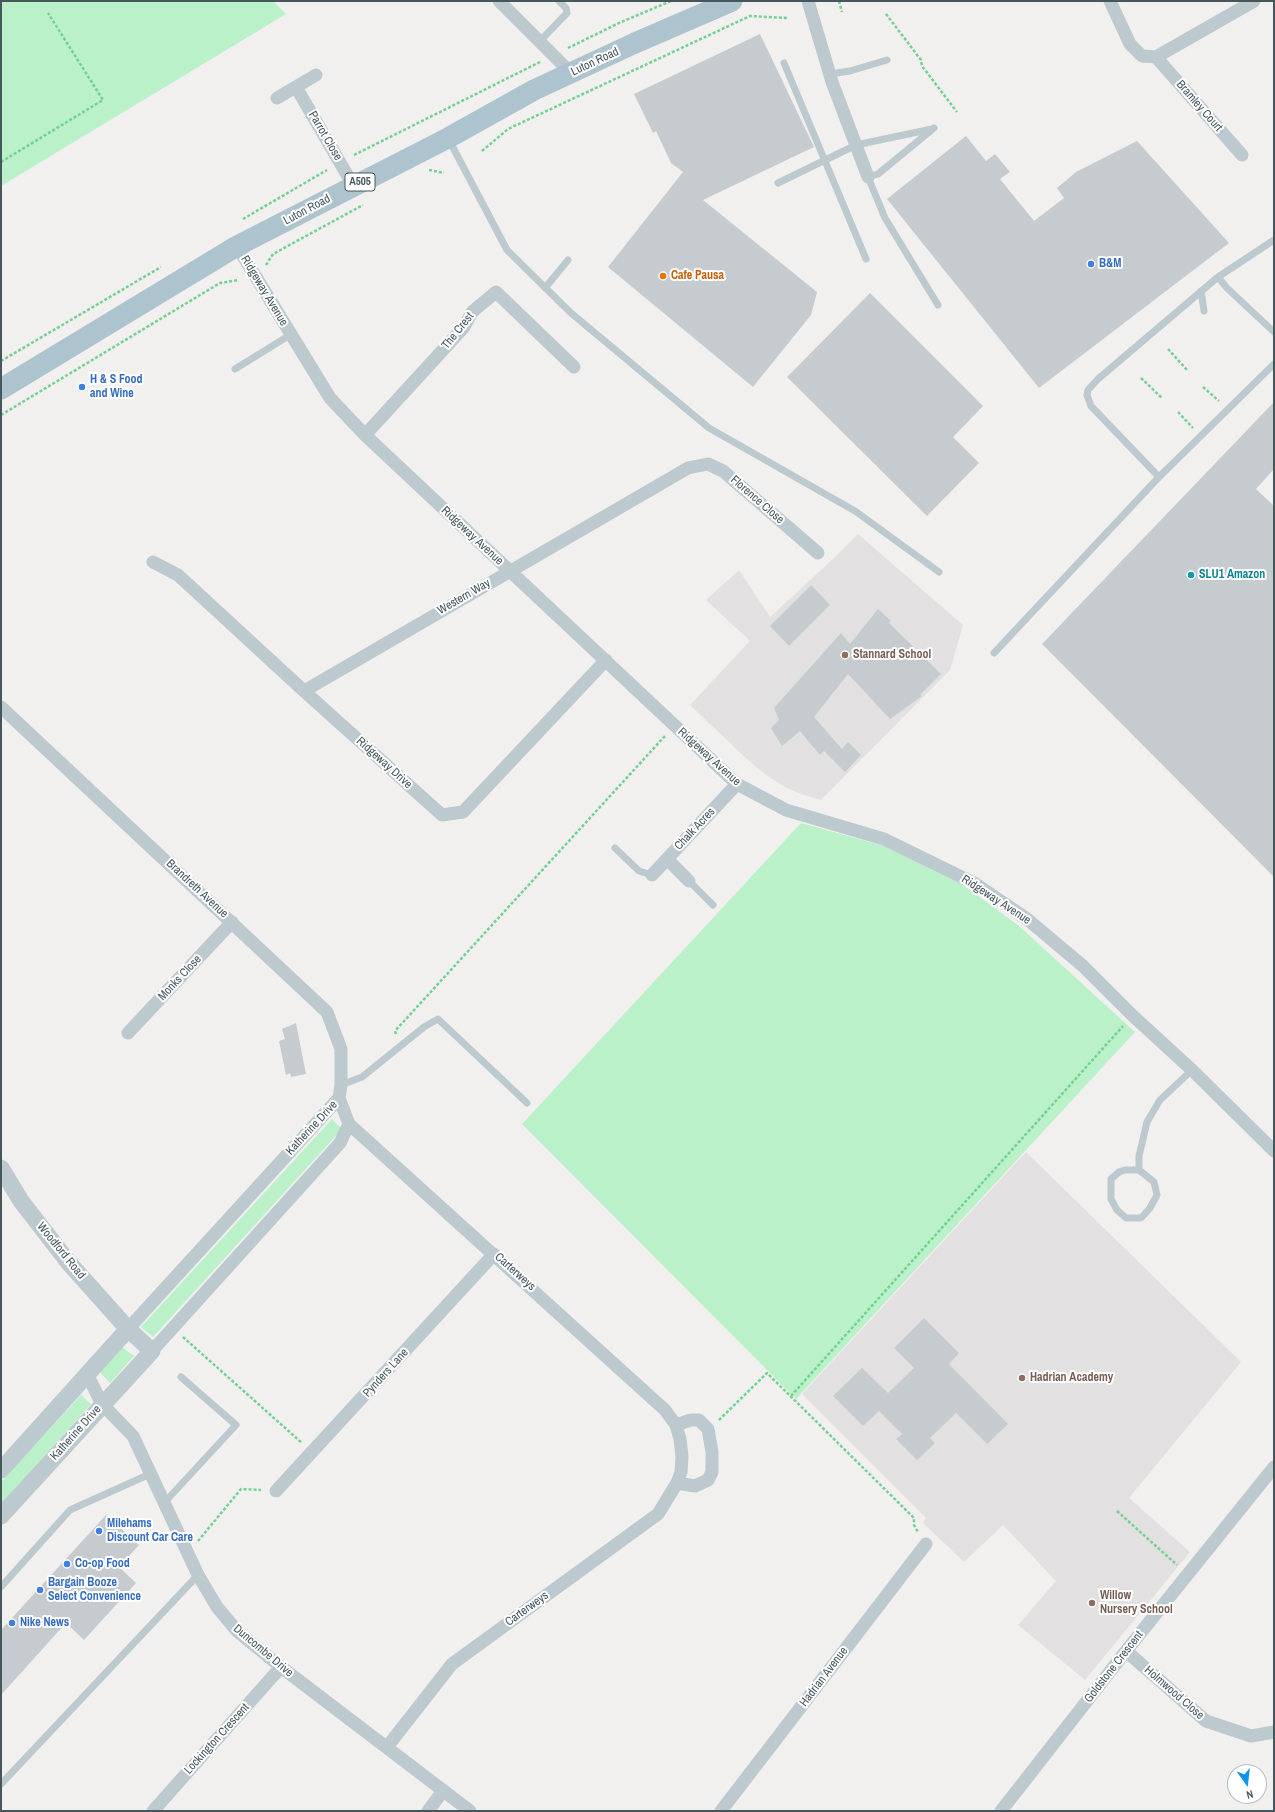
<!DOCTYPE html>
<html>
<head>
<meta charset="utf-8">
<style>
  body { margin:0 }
  #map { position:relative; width:1275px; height:1812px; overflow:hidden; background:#f2efef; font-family:"Archivo Narrow",sans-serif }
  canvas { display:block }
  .frame { position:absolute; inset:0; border:2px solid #46565d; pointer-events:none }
  .north { position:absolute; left:1227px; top:1764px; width:40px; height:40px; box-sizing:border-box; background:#fff; border:1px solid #b5bbbe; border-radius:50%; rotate:165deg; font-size:11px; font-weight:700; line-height:16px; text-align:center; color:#46565d }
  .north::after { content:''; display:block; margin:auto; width:14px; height:18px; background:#1091ea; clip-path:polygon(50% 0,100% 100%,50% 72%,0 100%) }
</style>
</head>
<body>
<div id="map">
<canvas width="1275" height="1812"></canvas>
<div class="frame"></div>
<div class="north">N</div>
</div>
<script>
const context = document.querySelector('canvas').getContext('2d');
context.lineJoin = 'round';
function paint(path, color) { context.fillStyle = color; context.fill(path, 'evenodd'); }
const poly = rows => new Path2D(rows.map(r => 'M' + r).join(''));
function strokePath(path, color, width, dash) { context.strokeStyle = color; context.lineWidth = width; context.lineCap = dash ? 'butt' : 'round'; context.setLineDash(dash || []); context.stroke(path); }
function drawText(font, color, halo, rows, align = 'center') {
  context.font = font + ' "Archivo Narrow",sans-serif'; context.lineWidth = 4; context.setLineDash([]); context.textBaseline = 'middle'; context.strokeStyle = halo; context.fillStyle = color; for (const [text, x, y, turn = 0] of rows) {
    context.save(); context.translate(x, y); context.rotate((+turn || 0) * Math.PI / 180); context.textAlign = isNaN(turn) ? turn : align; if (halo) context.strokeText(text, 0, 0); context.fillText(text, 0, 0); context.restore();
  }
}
paint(poly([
  [858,534,963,625,950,670,821,800,804,795,787,788,766,775,749,761,690,705,750,641,706,600,739,570,770,617,834,558],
  [1026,1152,1241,1362,1129,1498,1190,1552,1085,1680,1018,1625,1056,1581,1003,1525,964,1562,923,1523,926,1518,802,1394]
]), '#e3e0e1');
paint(poly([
  [1,1,273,1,286,14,1,186],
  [801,823,884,846,962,884,1019,926,1135,1032,796,1399,522,1124],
  [332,1119,342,1129,153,1337,141,1327],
  [122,1347,134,1356,110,1383,100,1372],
  [81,1395,91,1404,1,1504,1,1482]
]), '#bbf1c8');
paint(poly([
  [760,34,814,147,703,200,817,292,811,315,753,387,608,267,683,172,671,163,656,131,653,133,634,94],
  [966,136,986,161,995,154,1010,172,1000,179,1034,221,1064,198,1057,188,1076,172,1137,141,1229,243,1039,388,887,199],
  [870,293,983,406,953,437,979,463,927,516,787,377],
  [1274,402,1274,469,1256,489,1274,506,1274,877,1042,644],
  [811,585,830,605,789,646,770,626],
  [878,609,891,621,889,623,941,674,920,695,922,696,890,719,848,674,814,717,842,749,848,742,861,755,845,772,824,751,820,755,800,731,782,746,771,728,779,720,774,708,841,633,850,644],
  [296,1023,306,1074,291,1077,290,1073,286,1075,279,1041,285,1039,282,1029],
  [924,1318,959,1353,949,1364,1008,1424,987,1444,956,1413,930,1438,935,1443,917,1460,896,1439,902,1434,879,1411,863,1426,833,1396,862,1368,888,1393,914,1368,894,1348],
  [106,1515,139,1545,119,1567,136,1583,84,1640,66,1623,1,1695,1,1630]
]), '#c6cbcf');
strokePath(poly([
  [839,1,842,12],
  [886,14,921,60,922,66,957,112],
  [568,48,619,23,671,1],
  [482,151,508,129,750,16,788,18],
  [354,155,540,62],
  [1,162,103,100,48,13],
  [429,170,444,173],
  [243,219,327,170],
  [266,265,273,254,363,205],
  [1168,349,1188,371],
  [1,361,161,267],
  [1141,378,1162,398],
  [1203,387,1219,401],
  [1178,412,1193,428],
  [1,415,220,283,239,280],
  [396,1034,395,1031,665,736],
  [183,1337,302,1443],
  [791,1396,1123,1026],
  [719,1420,767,1373,914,1518,914,1525,918,1532],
  [1117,1511,1177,1565],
  [198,1541,241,1489,261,1490]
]), '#71d193', 2.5, [3, 2]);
strokePath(poly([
  [540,41,567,13,566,8,559,1],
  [784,63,866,259],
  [830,74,850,71,887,60],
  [934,128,878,174,868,177,885,218,938,305],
  [449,140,507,250,571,313,709,428,855,511,939,572],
  [778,183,856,145,932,129],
  [1274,240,1218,277,1227,288,1274,332],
  [545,288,568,260],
  [1201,291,1204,311],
  [235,369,290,335],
  [1159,477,1091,406,1087,395,1088,390,1098,379,1218,277],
  [994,653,1159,477,1274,364],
  [615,848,639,871,652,875],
  [689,881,713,905],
  [341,1085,362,1077,424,1027,438,1019,527,1103],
  [1139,1170,1125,1170,1119,1172,1111,1179,1111,1199,1117,1210,1126,1218,1141,1218,1150,1208,1157,1195,1154,1182,1139,1170,1139,1156,1147,1122,1160,1100,1192,1070],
  [164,1503,236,1425,181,1377],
  [1,1587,70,1510,150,1474],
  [1,1784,198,1575]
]), '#bcc9cf', 7);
strokePath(poly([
  [499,1,571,73],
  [808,1,832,82,868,177],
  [1110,1,1130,44,1142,56,1156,57,1254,1],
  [1156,57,1242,155],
  [296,87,353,185],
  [277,98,316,75],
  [237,246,330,398,365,435,737,784,786,810,884,839,974,883,1027,919,1083,966,1132,1015,1192,1070,1274,1151],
  [365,435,464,327,472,312,496,292,574,367],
  [153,562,178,575,304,691,442,815,463,812,606,660],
  [304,691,688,468,708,464,723,471,818,553],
  [1,707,327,1012,341,1049,341,1085,339,1098],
  [667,859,689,881],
  [652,875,737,784],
  [128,1033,232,922],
  [349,1124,665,1410,676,1425,680,1439,682,1456,681,1472,677,1483,658,1514,452,1664,387,1747],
  [128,1329,339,1098],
  [152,1351,340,1143,349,1124,339,1098],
  [87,1374,102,1404,133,1436,198,1575,217,1607,237,1631,281,1667,470,1811],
  [676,1425,691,1420,699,1420,708,1429,712,1452,712,1472,708,1480,695,1486,677,1483],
  [276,1491,494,1254],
  [1126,1651,1206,1721,1251,1736,1274,1732],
  [153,1811,281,1667],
  [428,1811,443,1791],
  [721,1811,926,1544],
  [1001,1811,1126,1651,1274,1467]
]), '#bcc9cf', 13);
strokePath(poly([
  [1,1168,21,1201,69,1263,128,1329,152,1351,1,1516],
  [1,1470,128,1329]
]), '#bcc9cf', 17);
strokePath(poly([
  [1,389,237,246,448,138,534,90,635,43,732,1]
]), '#adc4cf', 21);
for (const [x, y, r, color] of [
  [1091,264,4,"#3f7fe0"],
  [663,276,4,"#e8710a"],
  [82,387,4,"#3f7fe0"],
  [1191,575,4,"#0f9aa8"],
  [845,655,4,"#8d6e63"],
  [1022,1378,4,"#8d6e63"],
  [99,1531,4,"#3f7fe0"],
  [67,1564,4,"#3f7fe0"],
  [40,1590,4,"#3f7fe0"],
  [1092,1603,4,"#8d6e63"],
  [12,1623,4,"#3f7fe0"]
]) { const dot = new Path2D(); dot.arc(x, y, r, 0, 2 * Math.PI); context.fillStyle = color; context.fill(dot); strokePath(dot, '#fff', 1.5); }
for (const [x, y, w] of [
  [360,182,30]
]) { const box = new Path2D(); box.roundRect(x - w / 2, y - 9, w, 18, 3); context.fillStyle = '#fff'; context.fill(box); strokePath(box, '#46565d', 1); }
drawText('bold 11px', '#46565d', null, [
  ["A505",360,182]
]);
drawText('12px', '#46565d', '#fff', [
  ["Luton Road",595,62,-25],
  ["Bramley Court",1199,106,49],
  ["Parrot Close",325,136,60],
  ["Luton Road",307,210,-28],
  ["Ridgeway Avenue",264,291,59],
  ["The Crest",458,331,-51],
  ["Florence Close",757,500,41],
  ["Ridgeway Avenue",472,536,43],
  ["Western Way",464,597,-30],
  ["Ridgeway Avenue",709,757,42],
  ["Ridgeway Drive",384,763,42],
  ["Chalk Acres",695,829,-47],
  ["Brandreth Avenue",197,889,43],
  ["Ridgeway Avenue",996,900,33],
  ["Monks Close",180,978,-47],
  ["Katherine Drive",312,1128,-47],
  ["Woodford Road",61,1251,51],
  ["Carterweys",515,1272,42],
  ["Pynders Lane",386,1373,-48],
  ["Katherine Drive",76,1433,-48],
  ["Carterweys",527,1609,-36],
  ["Duncombe Drive",263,1651,40],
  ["Goldstone Crescent",1114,1667,-52],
  ["Hadrian Avenue",824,1677,-53],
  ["Holmwood Close",1174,1693,41],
  ["Lockington Crescent",217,1739,-48]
]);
drawText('bold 12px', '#366cbe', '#fff', [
  ["B&M",1099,264],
  ["H & S Food",90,380],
  ["and Wine",90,394],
  ["Milehams",107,1524],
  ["Discount Car Care",107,1538],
  ["Co-op Food",75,1564],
  ["Bargain Booze",48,1583],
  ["Select Convenience",48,1597],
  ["Nike News",20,1623]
], 'left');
drawText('bold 12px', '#c56008', '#fff', [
  ["Cafe Pausa",671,276]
], 'left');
drawText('bold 12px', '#0d838f', '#fff', [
  ["SLU1 Amazon",1199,575]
], 'left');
drawText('bold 12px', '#785e54', '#fff', [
  ["Stannard School",853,655],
  ["Hadrian Academy",1030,1378],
  ["Willow",1100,1596],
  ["Nursery School",1100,1610]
], 'left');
</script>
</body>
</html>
